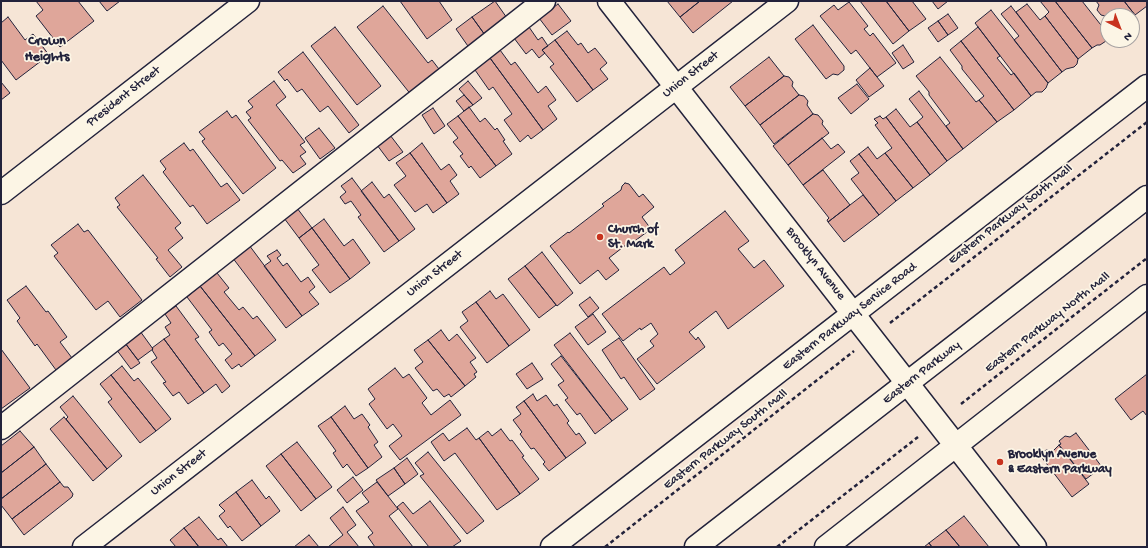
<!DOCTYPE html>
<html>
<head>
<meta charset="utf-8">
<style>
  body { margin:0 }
  #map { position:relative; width:1148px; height:548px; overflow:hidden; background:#f6e5d6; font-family:"Gochi Hand",sans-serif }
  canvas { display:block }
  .frame { position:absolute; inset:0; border:2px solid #22223b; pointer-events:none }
  .north { position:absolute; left:1100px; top:8px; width:40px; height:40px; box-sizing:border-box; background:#fcf5e5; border:1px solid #a5a1a1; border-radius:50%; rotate:138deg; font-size:11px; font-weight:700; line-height:16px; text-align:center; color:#22223b }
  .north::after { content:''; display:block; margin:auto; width:14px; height:18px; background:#c8321e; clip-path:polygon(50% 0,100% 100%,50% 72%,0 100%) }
</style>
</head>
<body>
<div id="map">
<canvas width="1148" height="548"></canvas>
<div class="frame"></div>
<div class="north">N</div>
</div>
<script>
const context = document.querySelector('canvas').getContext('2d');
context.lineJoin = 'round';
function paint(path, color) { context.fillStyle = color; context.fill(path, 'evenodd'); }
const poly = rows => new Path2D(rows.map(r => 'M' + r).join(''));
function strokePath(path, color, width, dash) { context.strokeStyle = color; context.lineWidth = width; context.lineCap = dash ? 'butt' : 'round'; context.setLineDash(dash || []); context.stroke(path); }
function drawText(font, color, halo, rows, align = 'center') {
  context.font = font + ' "Gochi Hand",sans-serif'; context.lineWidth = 3.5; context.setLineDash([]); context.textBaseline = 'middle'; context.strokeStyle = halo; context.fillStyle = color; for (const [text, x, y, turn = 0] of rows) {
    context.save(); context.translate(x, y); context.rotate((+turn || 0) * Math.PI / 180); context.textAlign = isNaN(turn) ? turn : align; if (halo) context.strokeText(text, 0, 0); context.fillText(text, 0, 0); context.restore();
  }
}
const building = poly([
  [36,1,78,1,94,21,60,47,36,16,43,10,36,1],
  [99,1,120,1,107,11,99,1],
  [400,1,439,1,452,20,427,39,400,1],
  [495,1,507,18,485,35,472,17,495,1],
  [667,1,700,1,680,17,667,1],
  [700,1,733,1,693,33,680,17,700,1],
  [860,1,886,1,909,31,893,44,860,1],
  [886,1,912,1,926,19,909,31,886,1],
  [932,1,948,1,938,9,932,1],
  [1040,1,1055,1,1092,48,1078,59,1045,16,1049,12,1040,1],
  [1055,1,1082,1,1108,34,1106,41,1100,45,1097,45,1092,48,1055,1],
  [1096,1,1124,1,1135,15,1132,17,1132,16,1108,16,1108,20,1105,16,1101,15,1097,10,1099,5,1096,1],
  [1124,1,1147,1,1147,6,1135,15,1124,1],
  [849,2,868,26,864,29,870,36,873,33,896,63,877,77,856,50,851,54,820,16,834,5,838,10,849,2],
  [558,4,571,21,552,35,539,18,558,4],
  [1027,4,1040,20,1045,16,1078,59,1077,64,1074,67,1066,69,1062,72,1016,12,1027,4],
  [383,6,428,63,432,60,442,73,412,96,357,27,383,6],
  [1011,6,1062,72,1048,83,1014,40,1019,36,1001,14,1011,6],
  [991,10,1048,83,1046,88,1042,92,1036,92,1031,96,975,23,991,10],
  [948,14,958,28,948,35,938,21,948,14],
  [8,17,25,40,33,34,49,55,16,80,1,60,1,23,8,17],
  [472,17,485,35,470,49,456,29,472,17],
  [938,21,948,35,938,42,928,28,938,21],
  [813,25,844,66,844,70,838,75,833,74,826,79,795,39,813,25],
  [335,27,381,86,357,105,311,46,335,27],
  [529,27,538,40,542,37,548,46,542,50,545,53,539,58,532,49,526,54,514,38,529,27],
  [978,27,1000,56,997,58,1011,75,1014,73,1031,96,1014,110,961,41,978,27],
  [567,31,578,45,581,43,588,53,595,48,607,63,600,69,608,79,593,90,555,40,567,31],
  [555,40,593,90,577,102,550,67,554,64,542,50,555,40],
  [961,41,1014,110,997,122,979,100,984,96,962,69,962,66,950,50,961,41],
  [903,45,914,62,903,69,892,53,903,45],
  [500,50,511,65,515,62,538,93,546,86,556,100,548,106,557,119,543,130,490,58,500,50],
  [303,52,359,125,349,133,328,106,320,112,302,89,297,92,287,79,285,81,278,72,303,52],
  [769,57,784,76,745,106,730,87,769,57],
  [940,57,976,102,979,100,997,122,963,149,946,126,950,123,929,95,929,92,916,76,940,57],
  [490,58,543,130,531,139,528,135,520,142,504,120,512,114,493,87,489,90,475,70,490,58],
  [870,68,884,86,869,97,856,80,870,68],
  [784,76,789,77,793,82,792,86,799,95,760,125,745,106,784,76],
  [274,81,286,97,276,105,305,142,300,145,306,152,300,156,306,164,293,173,282,160,280,161,248,120,251,118,246,112,253,107,248,101,274,81],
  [468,81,482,98,473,105,459,89,468,81],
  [1,82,10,93,1,100,1,82],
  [857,84,869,99,851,114,838,98,857,84],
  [919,91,963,149,947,161,917,122,923,117,909,99,919,91],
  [464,95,473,105,464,111,456,101,464,95],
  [799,95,804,96,808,101,807,105,813,114,774,144,760,125,799,95],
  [469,107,480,122,485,118,495,130,497,128,505,140,503,141,512,154,496,166,458,116,469,107],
  [433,108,445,126,434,134,422,115,433,108],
  [896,109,910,127,917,122,947,161,930,175,886,117,896,109],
  [227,111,232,118,236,115,276,168,243,194,203,143,202,141,205,139,199,132,227,111],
  [813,114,818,115,823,121,822,124,829,133,788,165,773,146,813,114],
  [458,116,496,166,480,178,471,166,469,168,460,156,463,154,453,142,458,138,447,124,458,116],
  [880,116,883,119,886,117,930,175,913,188,885,153,892,148,875,125,878,123,874,119,880,116],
  [319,128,335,148,320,159,305,138,319,128],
  [390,135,403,152,389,161,377,145,390,135],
  [822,138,831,149,838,144,845,152,803,185,788,165,822,138],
  [184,143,190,151,193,149,221,187,227,183,240,200,207,224,193,205,190,207,163,172,166,169,160,161,184,143],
  [422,143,441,170,449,164,457,175,450,181,459,194,447,203,410,153,422,143],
  [868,147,877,159,885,153,913,188,896,201,859,154,868,147],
  [410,153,447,203,433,213,427,204,415,212,394,185,406,176,396,163,410,153],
  [859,154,896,201,879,215,851,179,859,173,850,161,859,154],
  [823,170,850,205,828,222,827,220,829,218,803,185,823,170],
  [143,175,181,223,175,228,183,238,168,250,182,267,170,277,156,259,158,258,117,207,120,205,115,198,143,175],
  [352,178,399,241,384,252,358,217,361,215,351,201,345,204,340,197,346,192,341,186,352,178],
  [372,182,384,198,389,194,415,229,399,241,361,191,372,182],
  [625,183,629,184,639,197,643,194,654,207,642,217,651,229,632,243,631,241,609,258,619,270,606,280,598,270,580,284,550,246,568,232,569,233,604,206,602,204,621,190,622,186,625,183],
  [863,195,879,215,844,242,828,222,863,195],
  [297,208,312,228,299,238,284,218,297,208],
  [725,211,749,241,738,249,754,268,764,260,784,286,728,329,716,311,689,332,696,340,698,337,705,347,657,384,637,359,654,346,650,341,658,334,651,323,641,330,640,328,623,341,602,314,664,267,670,275,685,263,675,250,725,211],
  [324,219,344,246,353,239,370,263,350,279,312,228,324,219],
  [78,224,84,232,88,230,142,300,120,317,108,301,96,310,54,256,58,253,51,245,78,224],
  [312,228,350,279,330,293,312,270,319,265,299,238,312,228],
  [249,245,302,316,286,328,232,257,249,245],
  [277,250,281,255,277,258,283,266,287,263,301,282,308,277,315,287,309,292,319,304,302,316,264,266,271,261,267,256,277,250],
  [542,252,573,293,557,306,525,266,542,252],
  [525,266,556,305,539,318,508,279,525,266],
  [217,273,229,288,224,292,239,310,243,307,253,319,257,316,276,340,255,356,200,286,217,273],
  [26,286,46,312,48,311,67,337,60,342,72,358,56,370,37,344,35,346,17,321,20,318,7,300,26,286],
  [200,286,255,356,241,367,239,364,232,369,225,360,232,354,223,343,219,346,209,332,212,330,187,297,200,286],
  [490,291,496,299,503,294,530,330,509,346,476,302,490,291],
  [590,297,599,308,588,317,579,305,590,297],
  [476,302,509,346,487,363,460,327,468,321,462,312,476,302],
  [176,306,199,337,195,339,230,386,222,393,216,384,204,393,164,339,170,335,165,327,171,323,165,314,176,306],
  [593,314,606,332,588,345,575,327,593,314],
  [441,330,449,341,457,334,476,358,470,362,477,372,474,374,476,377,465,386,428,340,441,330],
  [140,331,153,349,138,360,125,343,140,331],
  [570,333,628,409,612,421,554,345,570,333],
  [619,338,655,389,640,400,624,377,621,379,602,350,619,338],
  [164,339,204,393,188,404,179,392,173,396,163,383,166,382,151,362,157,358,152,350,153,349,152,348,164,339],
  [428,340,465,386,451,397,449,394,444,397,437,389,433,391,415,368,423,362,414,350,428,340],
  [125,343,140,363,131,369,116,349,125,343],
  [1,349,30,388,1,409,1,349],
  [561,356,612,421,595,434,580,413,577,415,565,400,568,398,558,385,564,381,551,364,561,356],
  [532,363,543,379,527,389,516,374,532,363],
  [122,366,134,381,138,378,171,419,156,431,111,375,122,366],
  [395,368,403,378,409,374,427,398,422,403,431,415,450,400,461,415,400,460,389,446,402,436,393,424,387,429,369,404,375,399,368,389,395,368],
  [1147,374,1147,416,1143,411,1131,420,1115,399,1147,374],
  [111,375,156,431,140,443,108,402,112,399,100,384,111,375],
  [533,394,537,401,546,395,554,406,557,404,569,421,567,423,576,435,579,433,586,443,566,458,524,401,533,394],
  [73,396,122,456,107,469,66,419,68,417,60,407,73,396],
  [524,401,566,458,549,471,543,464,545,462,534,448,531,449,520,434,522,432,513,420,521,414,516,407,524,401],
  [345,406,354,419,362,414,370,425,368,427,378,442,374,445,382,457,368,468,331,417,345,406],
  [64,417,107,469,93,481,50,429,64,417],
  [331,417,368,468,356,476,347,464,343,468,333,453,336,451,318,426,331,417],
  [467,428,476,440,479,438,520,494,497,510,455,453,444,461,431,442,443,433,449,441,467,428],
  [501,429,510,441,512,440,524,456,522,457,539,479,520,494,479,438,488,431,492,436,501,429],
  [20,431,34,447,1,473,1,446,20,431],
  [1076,433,1102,467,1086,479,1059,445,1061,444,1059,441,1065,436,1070,437,1076,433],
  [297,442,332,487,316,499,281,454,297,442],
  [1059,445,1089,484,1072,497,1040,455,1046,450,1053,451,1059,445],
  [34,447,46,464,1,499,1,473,34,447],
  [428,452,484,521,467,534,420,476,424,474,415,463,428,452],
  [281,454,316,499,301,511,266,466,281,454],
  [407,458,418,474,405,484,394,468,407,458],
  [46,464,60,482,12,519,1,505,1,499,46,464],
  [394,468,405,484,388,496,376,480,394,468],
  [353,477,363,490,347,503,337,490,353,477],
  [252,480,266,499,269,496,280,511,261,526,236,492,252,480],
  [60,482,64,487,68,487,73,494,72,497,24,535,12,519,60,482],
  [377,482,398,509,389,516,413,547,375,547,368,537,373,533,356,511,369,502,362,493,377,482],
  [236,492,261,526,242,541,230,526,228,528,219,516,225,511,219,505,236,492],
  [430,501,461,541,452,547,429,547,397,507,403,502,413,514,430,501],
  [343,507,356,525,347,532,359,547,328,547,343,535,330,518,343,507],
  [964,516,989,547,960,547,946,530,964,516],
  [199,517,218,540,221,538,228,547,199,547,184,528,199,517],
  [184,528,199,547,176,547,170,540,184,528],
  [946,530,960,547,932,547,929,543,946,530],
  [309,535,319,547,294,547,309,535],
  [929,543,932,547,924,547,929,543]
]);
paint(building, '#dfa69a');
strokePath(building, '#22223b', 1);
const minor = poly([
  [609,1,1035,547],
  [1,193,248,1],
  [1,428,544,1],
  [84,547,787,1],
  [552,547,1147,86],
  [826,547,1147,296]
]);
const major = poly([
  [696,547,1147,197]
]);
strokePath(minor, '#22223b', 25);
strokePath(major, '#22223b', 25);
strokePath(poly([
  [890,323,1147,122],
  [961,404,1147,258],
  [605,547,854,351],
  [777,547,918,437]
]), '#22223b', 2.5, [4, 3]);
strokePath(minor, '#fcf5e5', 22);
strokePath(major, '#fcf5e5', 22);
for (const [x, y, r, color] of [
  [600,237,4,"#c8321e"],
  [1000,462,4,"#c8321e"]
]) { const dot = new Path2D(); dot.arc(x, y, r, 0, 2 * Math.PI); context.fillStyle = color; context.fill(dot); strokePath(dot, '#fcf5e5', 1.5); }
drawText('13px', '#22223b', '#fcf5e5', [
  ["Union Street",691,75,-38],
  ["President Street",124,97,-38],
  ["Eastern Parkway South Mall",1011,215,-38],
  ["Brooklyn Avenue",815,264,52],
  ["Union Street",435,274,-38],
  ["Eastern Parkway Service Road",850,317,-38],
  ["Eastern Parkway North Mall",1048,323,-38],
  ["Eastern Parkway",922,373,-38],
  ["Eastern Parkway South Mall",726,440,-38],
  ["Union Street",179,473,-38]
]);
drawText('bold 13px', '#22223b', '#fcf5e5', [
  ["Church of",608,230],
  ["St. Mark",608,245],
  ["Brooklyn Avenue",1008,455],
  ["& Eastern Parkway",1008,470]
], 'left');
drawText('bold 14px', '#22223b', '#fcf5e5', [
  ["Crown",47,42],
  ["Heights",47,58]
]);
</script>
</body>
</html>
